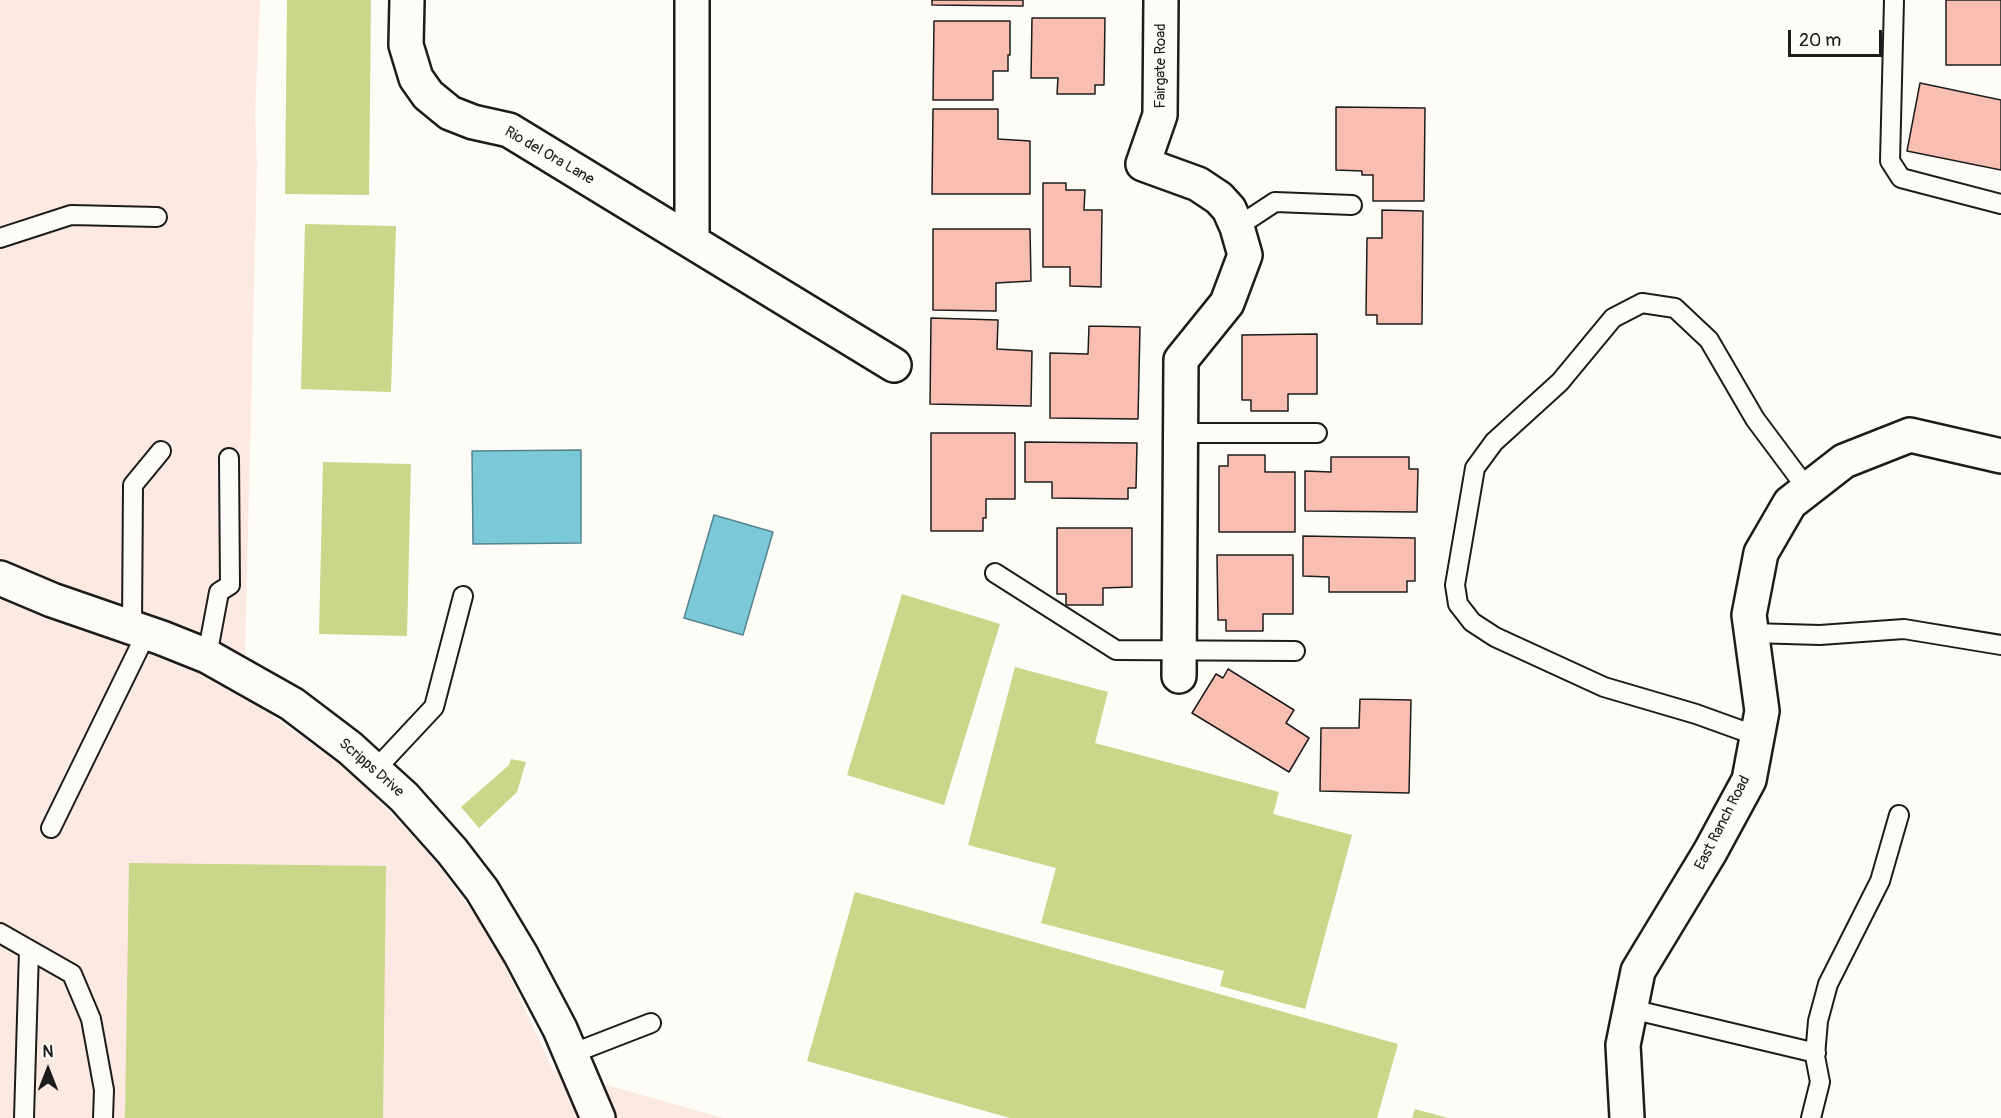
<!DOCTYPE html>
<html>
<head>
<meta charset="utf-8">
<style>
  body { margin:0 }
  #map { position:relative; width:2001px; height:1118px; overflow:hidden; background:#fdfcf7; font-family:Pangolin,sans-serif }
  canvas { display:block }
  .north { position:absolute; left:18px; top:1040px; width:60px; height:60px; -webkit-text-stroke:4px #fdfcf7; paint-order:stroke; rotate:0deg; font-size:16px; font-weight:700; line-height:24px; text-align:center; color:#1c1c1c }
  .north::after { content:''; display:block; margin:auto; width:21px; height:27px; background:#1c1c1c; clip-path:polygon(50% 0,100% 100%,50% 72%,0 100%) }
  .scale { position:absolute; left:1788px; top:30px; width:94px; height:27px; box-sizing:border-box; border:3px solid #1c1c1c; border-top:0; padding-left:8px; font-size:18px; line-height:21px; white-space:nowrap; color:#1c1c1c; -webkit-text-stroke:4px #fdfcf7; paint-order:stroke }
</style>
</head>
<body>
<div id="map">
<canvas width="2001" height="1118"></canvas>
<div class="north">N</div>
<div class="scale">20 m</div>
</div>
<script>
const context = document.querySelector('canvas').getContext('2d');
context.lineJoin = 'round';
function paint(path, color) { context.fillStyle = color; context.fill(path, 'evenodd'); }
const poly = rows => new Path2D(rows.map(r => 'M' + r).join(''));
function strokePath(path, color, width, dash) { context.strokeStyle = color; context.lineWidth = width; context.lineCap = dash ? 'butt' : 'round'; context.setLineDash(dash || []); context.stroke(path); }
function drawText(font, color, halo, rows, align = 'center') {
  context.font = font + ' Pangolin,sans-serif'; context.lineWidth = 4.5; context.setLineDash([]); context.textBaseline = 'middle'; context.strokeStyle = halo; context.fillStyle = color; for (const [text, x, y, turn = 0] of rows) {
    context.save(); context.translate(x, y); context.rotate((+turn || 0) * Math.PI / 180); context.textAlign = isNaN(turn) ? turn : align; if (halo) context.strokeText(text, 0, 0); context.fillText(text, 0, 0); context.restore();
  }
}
paint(poly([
  [0,0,260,0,255,114,257,164,244,696,352,772,433,858,493,939,553,1070,723,1118,0,1118]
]), '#fce9e2');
paint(poly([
  [287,0,371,0,369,195,285,194],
  [305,224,396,226,391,392,301,389],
  [323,462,411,464,407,636,319,634],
  [902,594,1000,624,944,805,847,775],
  [1015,667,1108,692,1095,743,1279,792,1273,814,1352,835,1305,1009,1220,986,1224,971,1041,923,1056,868,968,845],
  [511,759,526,762,517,792,479,828,461,807,509,765],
  [129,863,386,866,383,1118,125,1118],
  [855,892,1398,1044,1377,1118,1010,1118,807,1061],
  [1415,1109,1448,1118,1412,1118]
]), '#cad689');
const water = poly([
  [581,450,581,543,473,544,472,451,581,450],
  [714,515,773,532,743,635,684,618,714,515]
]);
paint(water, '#7bc9d8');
strokePath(water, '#55848d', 1.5);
const building = poly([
  [932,0,1023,0,1023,6,932,5,932,0],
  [1946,0,2001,0,2001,65,1946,65,1946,0],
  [1032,18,1105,18,1104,85,1095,85,1095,94,1057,94,1058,78,1031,78,1032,18],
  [934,21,1010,21,1010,55,1008,55,1008,71,993,71,993,100,933,100,934,21],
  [1920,83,2001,100,2001,170,1907,151,1920,83],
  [1336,107,1425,108,1424,201,1373,201,1373,175,1362,175,1362,171,1336,170,1336,107],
  [933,109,998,109,998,139,1030,141,1030,194,932,194,933,109],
  [1043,183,1066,183,1066,190,1085,190,1084,210,1102,210,1101,287,1070,286,1070,267,1043,267,1043,183],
  [1382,210,1423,211,1422,324,1377,324,1377,315,1366,315,1367,238,1382,238,1382,210],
  [933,229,1030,229,1031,281,996,283,996,311,933,310,933,229],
  [931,318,998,320,997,349,1032,351,1031,406,930,404,931,318],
  [1089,326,1140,327,1138,419,1050,418,1050,353,1088,354,1089,326],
  [1317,334,1317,394,1288,394,1288,411,1251,411,1251,400,1242,400,1242,335,1317,334],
  [931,433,1015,433,1015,499,986,499,986,518,983,518,983,531,931,531,931,433],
  [1025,442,1137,443,1136,488,1128,488,1128,499,1052,498,1052,482,1025,482,1025,442],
  [1228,455,1265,455,1265,472,1295,472,1295,532,1219,532,1219,466,1228,466,1228,455],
  [1331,457,1409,457,1409,469,1418,469,1417,512,1305,511,1305,471,1331,472,1331,457],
  [1057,528,1132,528,1132,587,1103,588,1103,605,1066,605,1066,594,1057,594,1057,528],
  [1303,536,1415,538,1415,581,1407,581,1407,592,1329,592,1329,577,1303,576,1303,536],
  [1217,555,1293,555,1293,614,1263,614,1263,631,1226,631,1226,620,1218,620,1217,555],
  [1228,669,1294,710,1286,723,1309,738,1289,772,1192,713,1216,674,1223,678,1228,669],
  [1360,699,1411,700,1409,793,1320,791,1321,728,1359,728,1360,699]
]);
paint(building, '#f8beb1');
strokePath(building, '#1c1c1c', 1.5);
const service = poly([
  [1894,0,1890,161,1901,178,2001,204],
  [1237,227,1275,202,1352,205],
  [0,238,71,215,157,217],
  [1180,433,1317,433],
  [995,573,1116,650,1295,651],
  [132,627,133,485,161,451],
  [1751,633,1820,635,1904,629,2001,645],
  [207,656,219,592,230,585,229,458],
  [1757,736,1696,714,1604,687,1495,637,1472,622,1458,604,1455,585,1475,468,1494,442,1560,382,1613,318,1642,303,1675,308,1709,340,1755,419,1808,490],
  [375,770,434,707,463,596],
  [51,828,147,632],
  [0,933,72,974,91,1019,104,1090,103,1118],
  [1631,1009,1816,1053],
  [571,1054,651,1023],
  [24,1118,29,950],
  [1811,1118,1820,1082,1815,1056,1818,1021,1828,984,1880,881,1899,815]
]);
const minor = poly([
  [407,0,406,45,416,78,428,95,450,113,473,122,509,130,894,365],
  [692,0,692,241],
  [1161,0,1160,115,1143,164,1198,184,1219,198,1229,209,1237,227,1245,255,1227,303,1181,360,1179,676],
  [0,578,52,600,162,638,207,656,292,704,350,748,404,797,452,851,482,890,521,955,560,1029,598,1118],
  [1627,1118,1623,1045,1638,971,1710,852,1749,780,1762,711,1749,615,1761,553,1790,503,1844,461,1910,435,2001,456]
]);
strokePath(service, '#1c1c1c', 22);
strokePath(minor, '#1c1c1c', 38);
strokePath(service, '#fdfcf7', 18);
strokePath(minor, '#fdfcf7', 33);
drawText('15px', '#1c1c1c', '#fdfcf7', [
  ["Fairgate Road",1161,66,-90],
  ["Rio del Ora Lane",549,156,30],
  ["Scripps Drive",371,768,41],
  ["East Ranch Road",1723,823,-63]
]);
</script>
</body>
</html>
